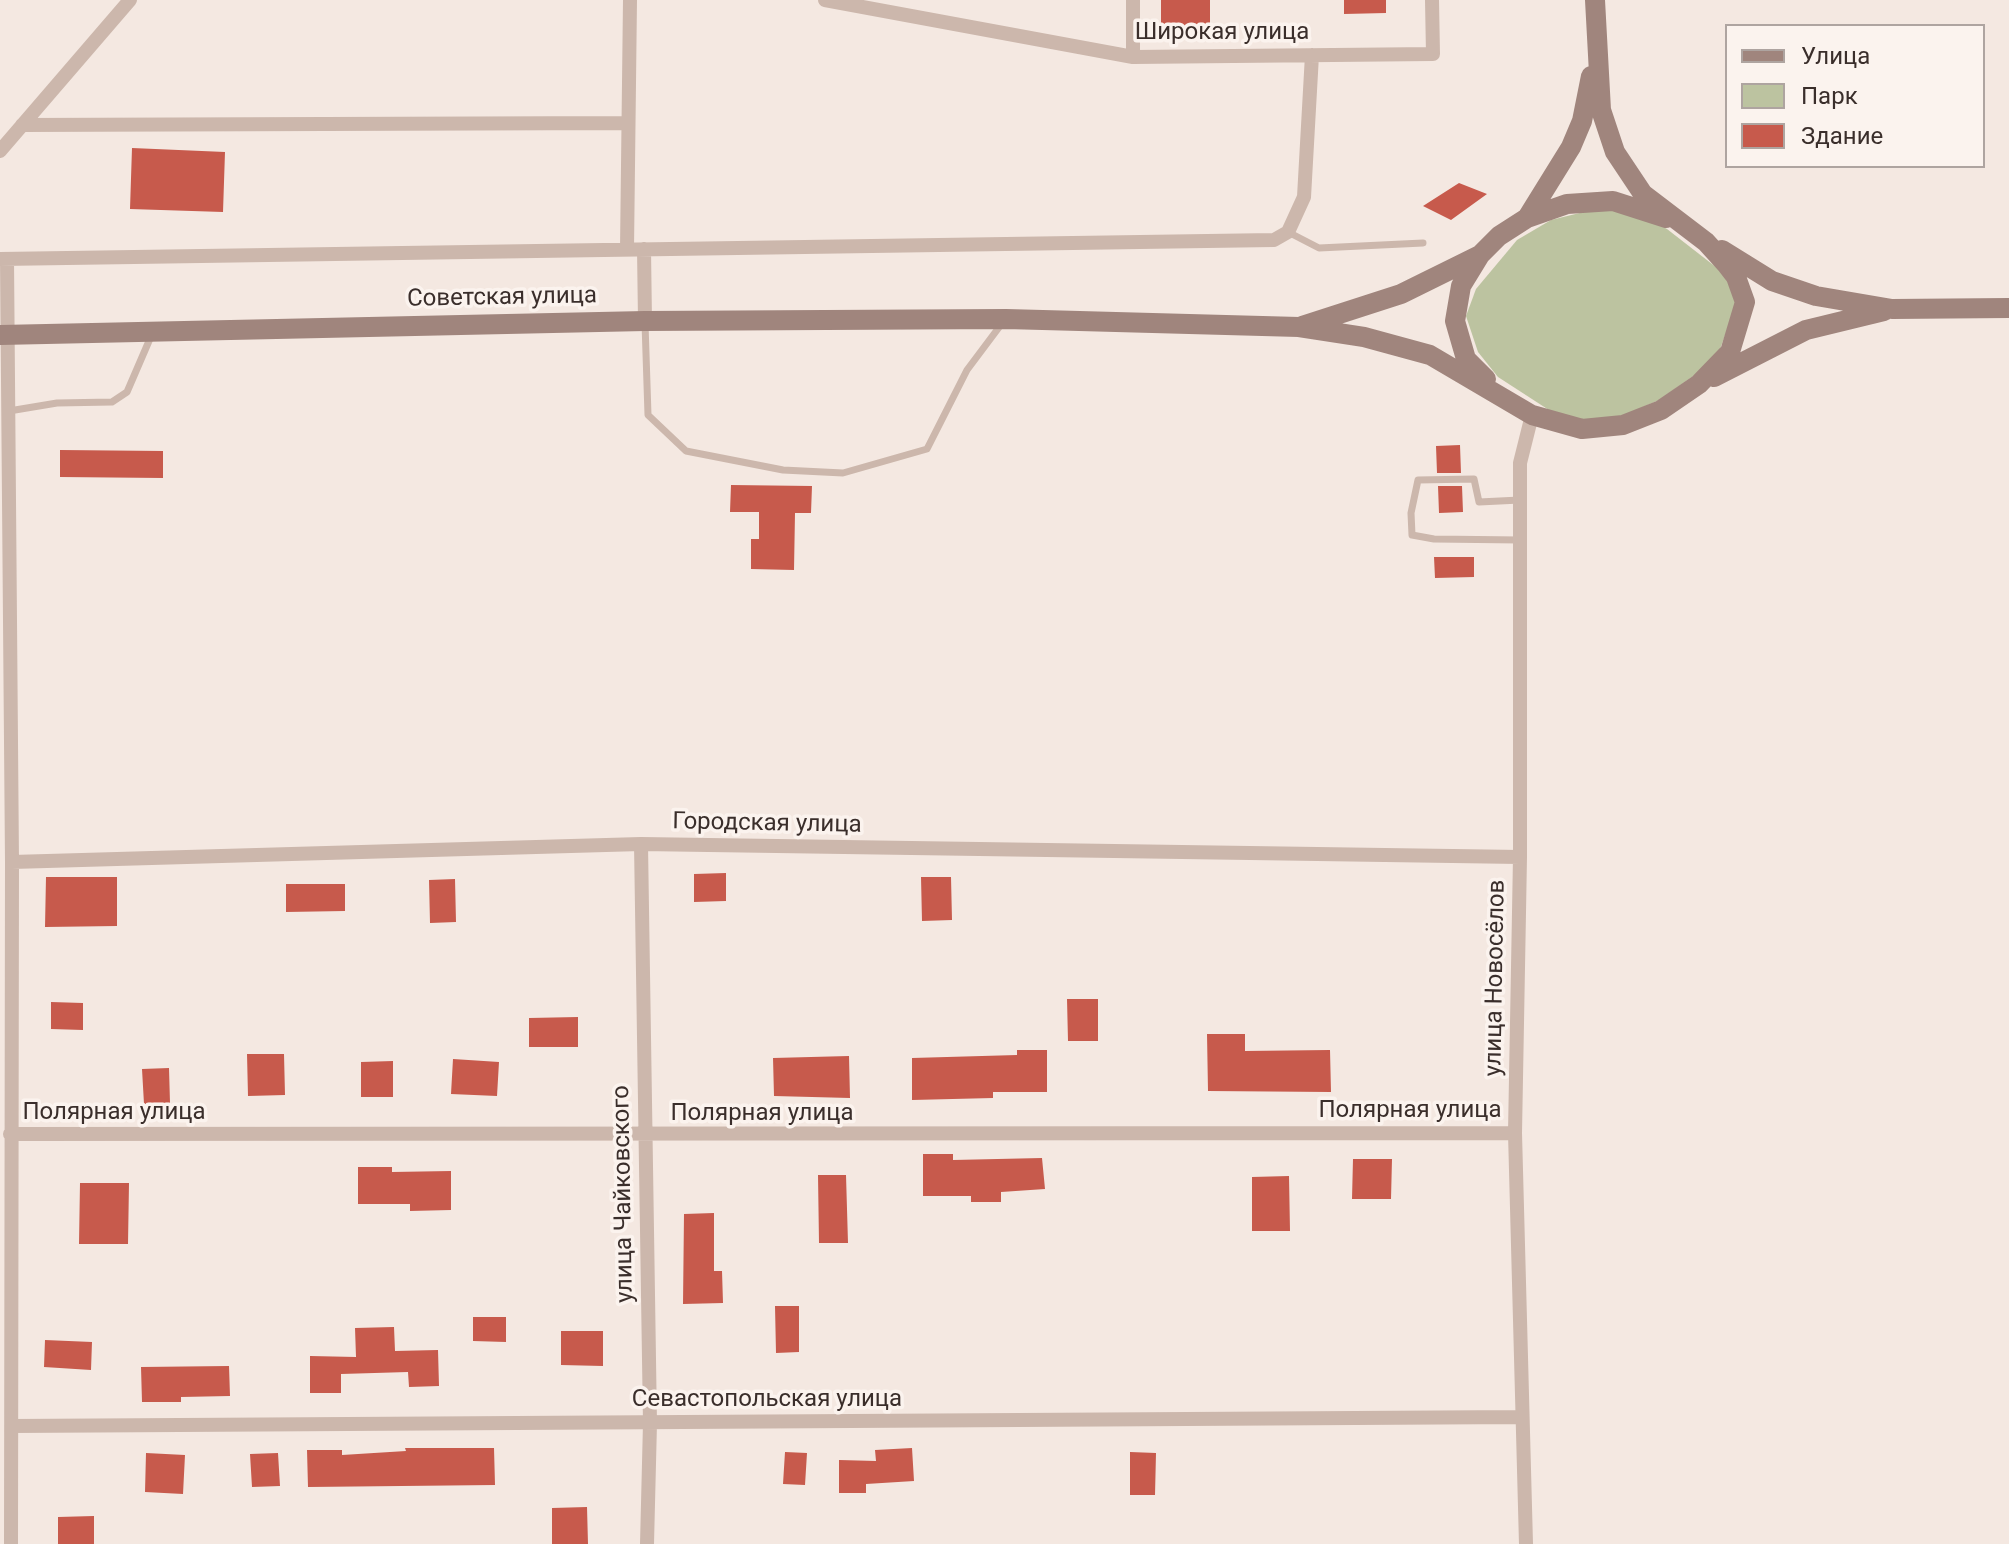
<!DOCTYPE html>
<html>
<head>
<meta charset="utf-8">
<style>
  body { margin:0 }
  #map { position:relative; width:2009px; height:1544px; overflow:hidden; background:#f4e8e1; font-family:Roboto,sans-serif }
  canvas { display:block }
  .legend { position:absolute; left:1725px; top:24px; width:260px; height:144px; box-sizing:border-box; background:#fbf3ee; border:2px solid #aea4a0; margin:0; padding:10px 14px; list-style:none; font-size:24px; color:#3a2e2b }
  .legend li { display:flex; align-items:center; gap:16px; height:40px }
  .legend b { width:40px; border:2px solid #aea4a0 }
</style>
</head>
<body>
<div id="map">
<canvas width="2009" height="1544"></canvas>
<ul class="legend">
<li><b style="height:10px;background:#a0857d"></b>Улица</li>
<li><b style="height:22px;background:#bcc3a0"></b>Парк</li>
<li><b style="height:22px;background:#c75a4c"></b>Здание</li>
</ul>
</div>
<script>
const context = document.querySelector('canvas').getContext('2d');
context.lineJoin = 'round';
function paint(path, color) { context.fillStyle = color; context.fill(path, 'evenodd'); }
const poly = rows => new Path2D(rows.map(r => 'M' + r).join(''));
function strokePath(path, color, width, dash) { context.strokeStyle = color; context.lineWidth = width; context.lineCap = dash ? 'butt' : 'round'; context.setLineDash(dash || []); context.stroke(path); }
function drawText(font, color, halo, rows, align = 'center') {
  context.font = font + ' Roboto,sans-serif'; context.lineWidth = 7; context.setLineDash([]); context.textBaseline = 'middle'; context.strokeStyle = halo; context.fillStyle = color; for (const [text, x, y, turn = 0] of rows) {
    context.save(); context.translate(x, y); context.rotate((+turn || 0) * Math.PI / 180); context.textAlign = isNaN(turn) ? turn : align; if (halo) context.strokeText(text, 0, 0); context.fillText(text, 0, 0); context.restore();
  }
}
paint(poly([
  [1596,209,1640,214,1667,229,1721,271,1738,299,1719,352,1699,372,1659,400,1618,418,1584,420,1552,412,1498,377,1478,352,1466,316,1476,289,1517,240,1551,220]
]), '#bcc3a0');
paint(poly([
  [1161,0,1210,0,1210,32,1161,32],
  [1344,0,1386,0,1386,13,1344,14],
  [132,148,225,152,223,212,130,209],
  [1459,183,1487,194,1451,220,1423,206],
  [1460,445,1461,473,1437,473,1436,446],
  [60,450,163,451,163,478,60,477],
  [731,485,812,486,811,513,795,513,794,570,751,569,751,539,759,539,759,512,730,512],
  [1438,486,1462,486,1463,512,1439,513],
  [1434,557,1474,557,1474,577,1435,578],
  [726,873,726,901,694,902,694,874],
  [46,877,117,877,117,926,45,927],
  [921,877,951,877,952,920,922,921],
  [455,879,456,922,430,923,429,880],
  [286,884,345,884,345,911,286,912],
  [1067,999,1098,999,1098,1041,1068,1041],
  [51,1002,83,1003,83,1030,51,1029],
  [578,1017,578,1047,529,1047,529,1018],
  [1207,1034,1245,1034,1245,1051,1330,1050,1331,1092,1208,1091],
  [1017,1050,1047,1050,1047,1092,993,1092,993,1098,912,1100,912,1058,1017,1055],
  [247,1054,284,1054,285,1095,248,1096],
  [849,1056,850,1098,774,1096,773,1058],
  [453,1059,499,1062,497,1096,451,1094],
  [393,1061,393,1097,361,1097,361,1062],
  [169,1068,170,1103,144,1104,142,1069],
  [923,1154,953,1154,953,1160,1042,1158,1045,1189,1001,1192,1001,1202,971,1202,971,1196,923,1196],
  [1353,1159,1392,1159,1391,1199,1352,1199],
  [358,1167,392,1167,392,1172,451,1171,451,1210,410,1211,410,1204,358,1204],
  [818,1175,846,1175,848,1243,819,1243],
  [1289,1176,1290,1231,1252,1231,1252,1177],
  [80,1183,129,1183,128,1244,79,1244],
  [714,1213,714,1271,722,1271,723,1303,683,1304,684,1214],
  [775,1306,799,1306,799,1352,776,1353],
  [473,1317,506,1317,506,1342,473,1341],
  [394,1327,395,1351,438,1350,439,1386,409,1387,408,1372,341,1374,341,1393,310,1393,310,1356,356,1357,355,1328],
  [561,1331,603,1331,603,1366,561,1365],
  [45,1340,92,1342,91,1370,44,1367],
  [229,1366,230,1396,181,1397,181,1402,142,1402,141,1367],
  [405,1448,494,1448,495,1485,308,1487,307,1450,342,1450,342,1455,406,1451],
  [912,1448,914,1481,866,1484,866,1493,839,1493,839,1460,876,1461,875,1450],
  [785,1452,807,1453,805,1485,783,1484],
  [1130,1452,1156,1453,1155,1495,1130,1495],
  [146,1453,185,1455,183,1494,145,1492],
  [278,1453,280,1486,252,1487,250,1454],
  [587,1507,588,1544,552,1544,552,1508],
  [94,1516,94,1544,58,1544,58,1517]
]), '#c75a4c');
strokePath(poly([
  [1288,232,1319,248,1423,243],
  [645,323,648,415,686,451,783,470,843,473,927,449,967,370,1003,322],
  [9,411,57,403,112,402,127,392,152,334],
  [1520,500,1479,502,1474,479,1418,480,1411,513,1412,535,1434,539,1520,540]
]), '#ccb7ac', 7);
strokePath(poly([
  [825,0,1133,57,1433,54,1432,0],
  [1133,0,1133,57],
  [22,125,628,123],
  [0,151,130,0],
  [627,249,630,0],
  [644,249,645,321],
  [0,259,1274,240,1288,232,1304,197,1312,55],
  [7,259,12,862,11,1544],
  [641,844,650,1423,647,1544],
  [12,862,641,844,1520,857],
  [10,1134,1515,1133],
  [12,1426,1522,1417],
  [1526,1544,1515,1133,1520,857,1520,463,1532,415]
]), '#ccb7ac', 14);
strokePath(poly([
  [1527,218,1571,147,1582,121,1591,76],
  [1722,250,1772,281,1816,296,1892,309,2009,308],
  [1302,326,1401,294,1480,255],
  [0,335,645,321,1006,319,1299,327,1364,337,1430,355,1532,415,1582,429,1623,425,1661,410,1699,384,1730,352,1745,302,1736,277,1726,264,1706,242,1643,194,1615,152,1601,110,1595,0],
  [1714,377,1806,330,1884,311],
  [1486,379,1466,359,1455,321,1461,286,1480,255,1499,236,1527,218,1567,204,1613,201,1666,218]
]), '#a0857d', 20);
drawText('24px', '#3a2e2b', '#fbf3ee', [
  ["Широкая улица",1222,33],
  ["Советская улица",502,298,-1],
  ["Городская улица",767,824,1],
  ["улица Новосёлов",1496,978,-89],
  ["Полярная улица",1410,1111],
  ["Полярная улица",114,1113],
  ["Полярная улица",762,1114],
  ["улица Чайковского",624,1194,-91],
  ["Севастопольская улица",767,1400]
]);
</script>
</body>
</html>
